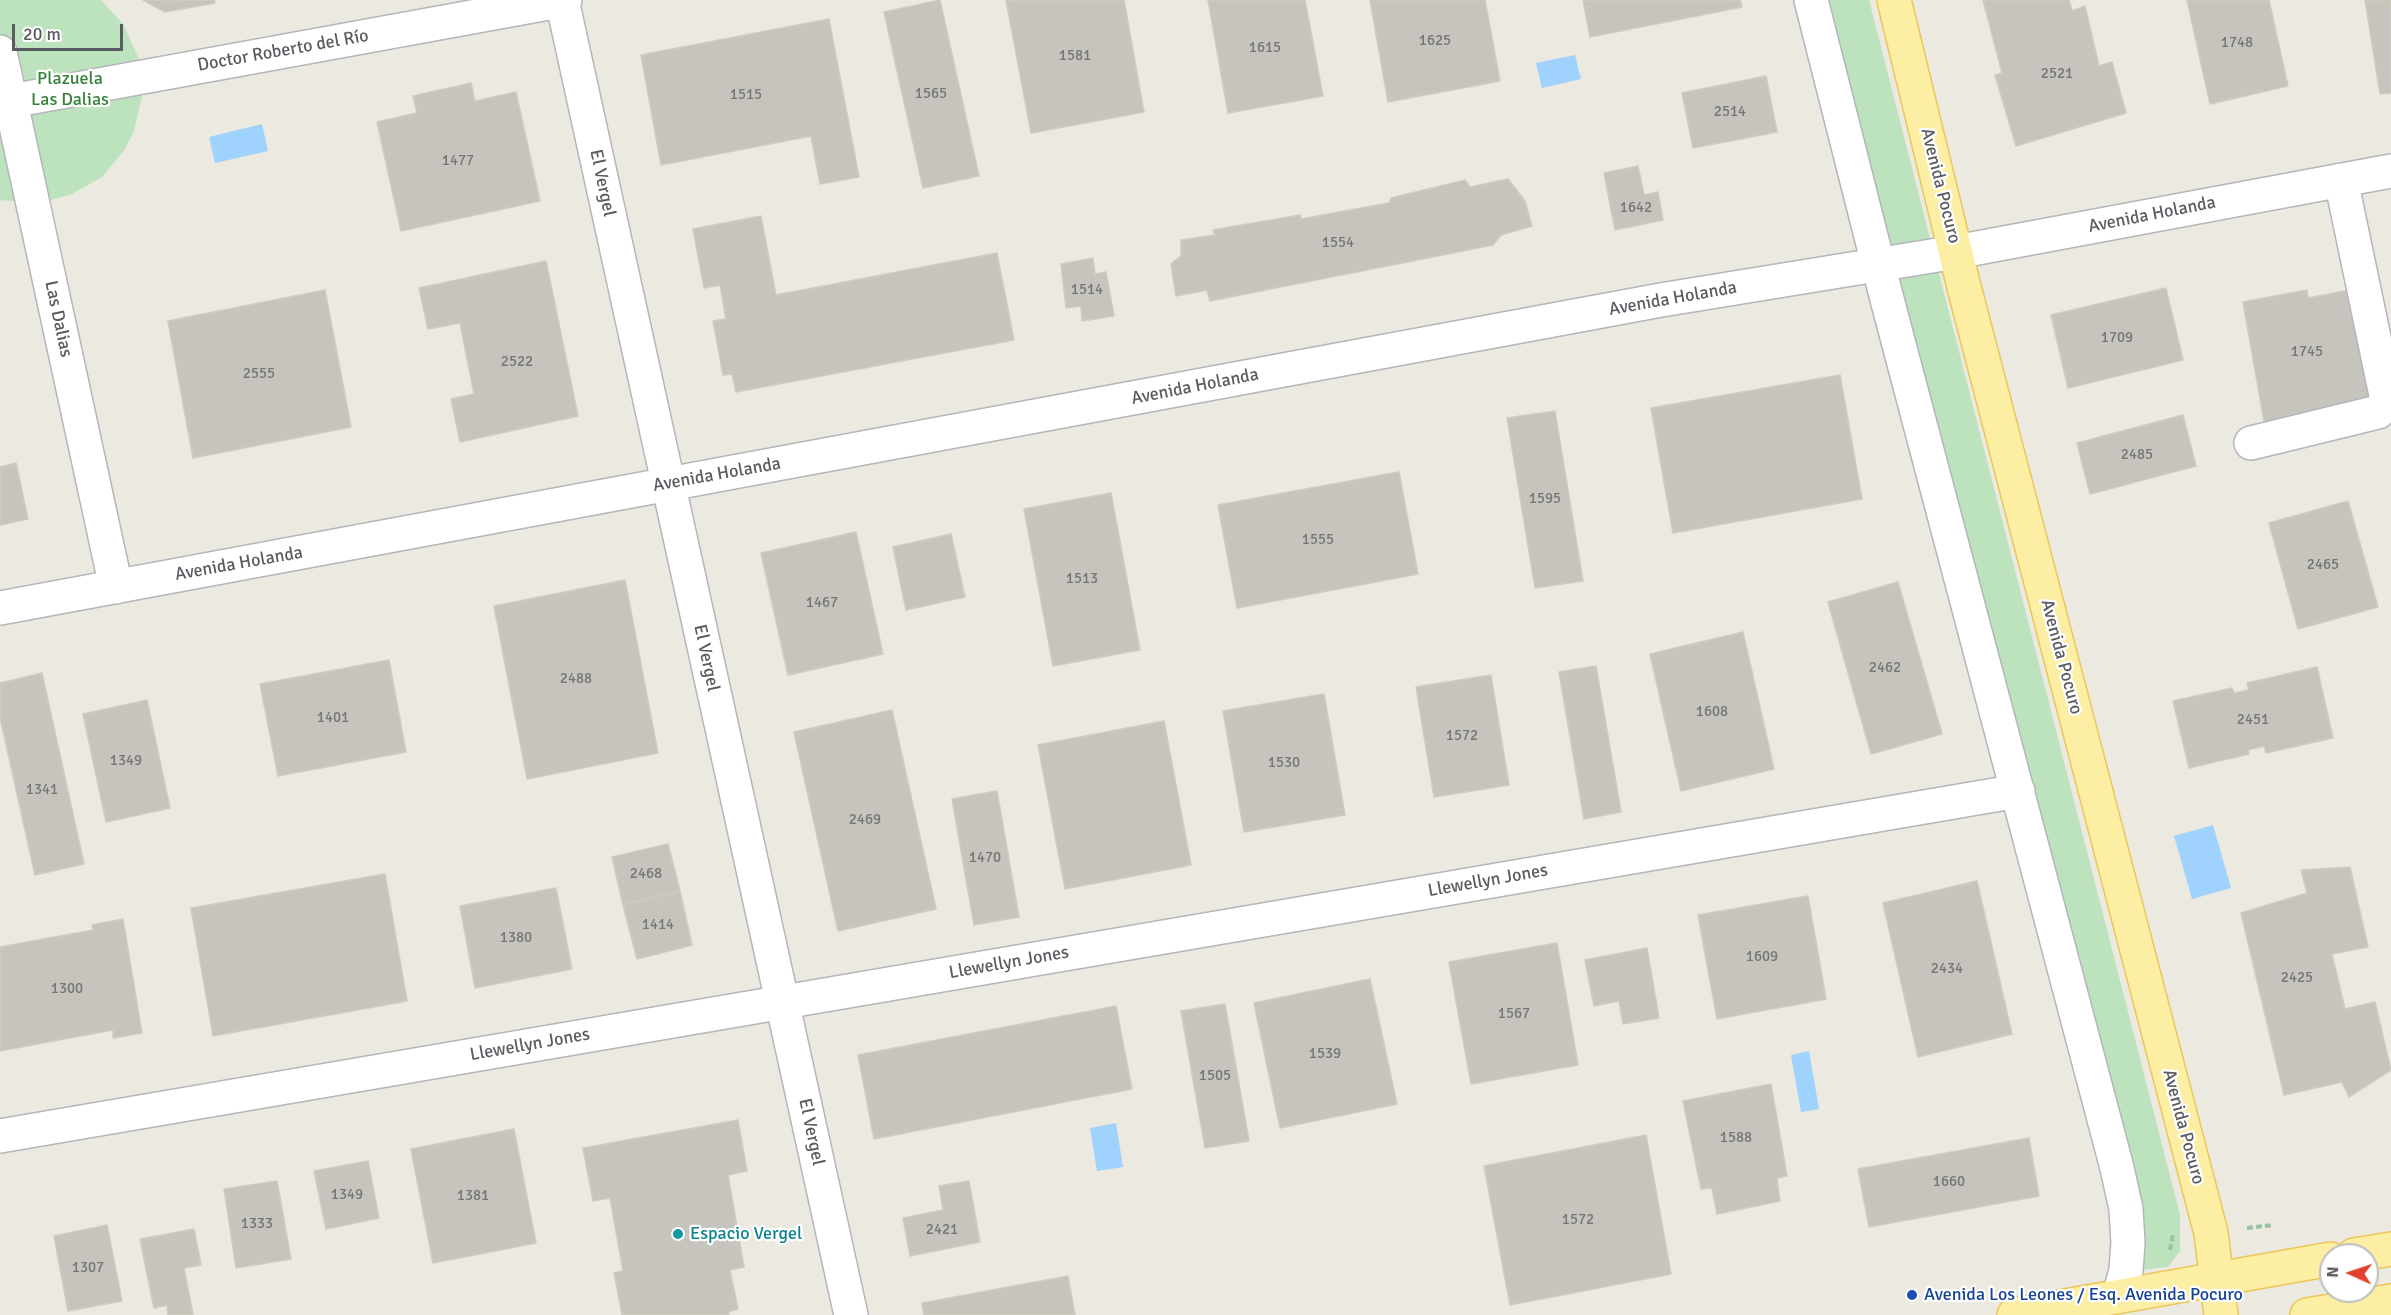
<!DOCTYPE html>
<html>
<head>
<meta charset="utf-8">
<style>
  body { margin:0 }
  #map { position:relative; width:2391px; height:1315px; overflow:hidden; background:#ebe9e0; font-family:Signika,sans-serif }
  canvas { display:block }
  .north { position:absolute; left:2319px; top:1243px; width:60px; height:60px; box-sizing:border-box; background:#fff; border:2px solid #bdbebf; border-radius:50%; rotate:273deg; font-size:16px; font-weight:700; line-height:24px; text-align:center; color:#595c60 }
  .north::after { content:''; display:block; margin:auto; width:21px; height:27px; background:#e33f2e; clip-path:polygon(50% 0,100% 100%,50% 72%,0 100%) }
  .scale { position:absolute; left:12px; top:24px; width:111px; height:27px; box-sizing:border-box; border:3px solid #595c60; border-top:0; padding-left:8px; font-size:18px; line-height:21px; white-space:nowrap; color:#595c60; -webkit-text-stroke:4px #fff; paint-order:stroke }
</style>
</head>
<body>
<div id="map">
<canvas width="2391" height="1315"></canvas>
<div class="north">N</div>
<div class="scale">20 m</div>
</div>
<script>
const context = document.querySelector('canvas').getContext('2d');
context.lineJoin = 'round';
function paint(path, color) { context.fillStyle = color; context.fill(path, 'evenodd'); }
const poly = rows => new Path2D(rows.map(r => 'M' + r).join(''));
function strokePath(path, color, width, dash) { context.strokeStyle = color; context.lineWidth = width; context.lineCap = dash ? 'butt' : 'round'; context.setLineDash(dash || []); context.stroke(path); }
function drawText(font, color, halo, rows, align = 'center') {
  context.font = font + ' Signika,sans-serif'; context.lineWidth = 4.5; context.setLineDash([]); context.textBaseline = 'middle'; context.strokeStyle = halo; context.fillStyle = color; for (const [text, x, y, turn = 0] of rows) {
    context.save(); context.translate(x, y); context.rotate((+turn || 0) * Math.PI / 180); context.textAlign = isNaN(turn) ? turn : align; if (halo) context.strokeText(text, 0, 0); context.fillText(text, 0, 0); context.restore();
  }
}
paint(poly([
  [0,0,101,0,123,24,139,59,142,96,134,131,125,149,102,177,70,195,38,203,0,200],
  [1826,0,1869,0,2180,1215,2180,1251,2168,1267,2139,1270]
]), '#bce3bd');
paint(poly([
  [1575,55,1581,79,1542,88,1536,63],
  [262,124,268,151,215,163,209,137],
  [2213,825,2231,888,2192,899,2174,836],
  [1809,1051,1819,1109,1801,1112,1791,1055],
  [1116,1123,1123,1167,1097,1171,1090,1128]
]), '#9fd2fc');
const building = poly([
  [143,0,214,0,215,3,165,12,143,0],
  [940,0,979,176,923,188,884,12,940,0],
  [1006,0,1124,0,1144,112,1031,133,1006,0],
  [1208,0,1305,0,1323,96,1228,113,1208,0],
  [1370,0,1485,0,1500,81,1388,102,1370,0],
  [1583,0,1740,0,1742,7,1590,37,1583,0],
  [1983,0,2069,0,2072,11,2085,6,2099,66,2112,62,2126,113,2016,146,1995,75,2002,73,1983,0],
  [2187,0,2269,0,2288,86,2210,104,2187,0],
  [2365,0,2391,0,2391,93,2380,94,2365,0],
  [829,19,859,177,820,184,811,136,661,165,641,55,829,19],
  [1766,76,1777,132,1693,148,1682,93,1766,76],
  [471,83,475,101,516,92,540,201,401,231,377,122,417,113,413,96,471,83],
  [1638,166,1644,195,1658,192,1663,220,1615,230,1604,173,1638,166],
  [1508,179,1525,201,1532,226,1501,235,1493,245,1210,301,1207,290,1176,296,1171,264,1181,256,1181,240,1215,235,1213,230,1300,215,1301,219,1389,203,1391,198,1465,180,1470,187,1508,179],
  [761,216,776,295,997,253,1014,340,736,392,732,374,723,375,713,321,726,319,720,285,704,288,693,229,761,216],
  [1093,258,1095,274,1106,272,1114,316,1082,321,1081,306,1066,308,1061,264,1093,258],
  [546,261,578,416,460,442,451,399,474,394,460,323,428,329,419,288,546,261],
  [2166,288,2183,360,2068,388,2051,315,2166,288],
  [325,290,351,427,193,458,168,321,325,290],
  [2307,290,2308,298,2350,290,2370,403,2265,427,2243,302,2307,290],
  [1840,375,1862,499,1673,533,1651,408,1840,375],
  [1555,411,1583,581,1535,588,1507,418,1555,411],
  [2183,415,2196,466,2090,494,2077,443,2183,415],
  [16,463,28,519,0,525,0,467,16,463],
  [1399,472,1418,574,1237,608,1218,505,1399,472],
  [1111,493,1140,650,1053,666,1024,509,1111,493],
  [2348,501,2378,607,2298,629,2269,523,2348,501],
  [856,532,883,654,788,675,761,553,856,532],
  [951,534,965,597,906,610,893,547,951,534],
  [625,580,658,753,527,779,494,606,625,580],
  [1898,582,1942,734,1871,754,1828,602,1898,582],
  [1743,632,1774,769,1681,791,1650,654,1743,632],
  [389,660,406,752,278,776,260,684,389,660],
  [1596,666,1621,812,1584,819,1559,672,1596,666],
  [2317,667,2333,738,2266,753,2264,746,2248,750,2249,754,2189,768,2173,701,2232,688,2234,693,2249,690,2247,683,2317,667],
  [42,673,84,864,35,875,0,717,0,683,42,673],
  [1491,675,1509,785,1434,797,1416,687,1491,675],
  [1324,694,1345,815,1244,832,1223,711,1324,694],
  [147,700,170,808,106,822,83,714,147,700],
  [892,710,936,909,838,931,794,732,892,710],
  [1164,721,1191,865,1065,889,1038,745,1164,721],
  [997,791,1019,917,974,925,952,799,997,791],
  [668,844,680,891,623,905,612,857,668,844],
  [2350,867,2368,947,2332,954,2345,1009,2375,1002,2391,1070,2349,1097,2342,1082,2284,1095,2241,913,2307,893,2301,870,2350,867],
  [385,874,407,1001,213,1036,191,908,385,874],
  [1977,881,2012,1034,1918,1057,1883,903,1977,881],
  [556,888,572,969,475,988,460,906,556,888],
  [680,891,692,945,637,959,623,905,680,891],
  [1808,896,1826,999,1717,1019,1698,915,1808,896],
  [123,919,142,1033,113,1038,113,1030,0,1051,0,947,93,930,92,925,123,919],
  [1557,943,1578,1065,1471,1084,1449,962,1557,943],
  [1647,948,1659,1018,1623,1024,1619,1001,1594,1006,1585,960,1647,948],
  [1370,979,1397,1104,1280,1128,1254,1003,1370,979],
  [1225,1004,1249,1141,1205,1148,1181,1011,1225,1004],
  [1116,1006,1132,1089,874,1139,858,1055,1116,1006],
  [1771,1084,1787,1176,1777,1178,1780,1201,1717,1214,1712,1188,1701,1189,1683,1101,1771,1084],
  [738,1120,747,1171,728,1175,744,1267,730,1270,738,1309,728,1312,729,1315,622,1315,614,1273,623,1271,610,1198,593,1201,583,1148,738,1120],
  [514,1129,536,1243,433,1263,411,1149,514,1129],
  [1646,1135,1671,1274,1510,1305,1484,1166,1646,1135],
  [2029,1138,2039,1196,1869,1227,1858,1169,2029,1138],
  [368,1161,379,1218,326,1229,314,1171,368,1161],
  [277,1181,291,1259,236,1268,224,1189,277,1181],
  [969,1181,980,1242,910,1256,903,1218,943,1210,939,1186,969,1181],
  [107,1225,122,1301,68,1311,54,1236,107,1225],
  [194,1229,201,1265,184,1268,193,1315,168,1315,167,1305,154,1308,140,1239,194,1229],
  [1068,1276,1075,1315,924,1315,922,1303,1068,1276]
]);
paint(building, '#c6c4bd');
strokePath(building, '#d0cbbe', 1.5);
const minor = poly([
  [562,0,851,1315],
  [1811,0,1888,303,2117,1168,2126,1209,2128,1243,2126,1270,2119,1296],
  [0,52,116,587],
  [0,103,565,0],
  [2251,443,2378,412,2385,406,2386,395,2341,180],
  [0,608,1661,300,1956,252,2391,171],
  [0,1136,2018,791]
]);
const major = poly([
  [1894,0,1964,287,2211,1233,2221,1315],
  [2354,1255,2391,1249],
  [2014,1315,2331,1259],
  [2307,1315,2391,1301]
]);
strokePath(minor, '#b3b6ba', 36);
strokePath(major, '#ecc558', 36);
strokePath(poly([
  [2247,1228,2273,1225],
  [2170,1250,2173,1234]
]), '#96c3a3', 4, [6, 3]);
strokePath(minor, '#fff', 33);
strokePath(major, '#fcefa4', 33);
for (const [x, y, r, color] of [
  [678,1234,6,"#0f9aa8"],
  [1912,1295,6,"#1a4fb4"]
]) { const dot = new Path2D(); dot.arc(x, y, r, 0, 2 * Math.PI); context.fillStyle = color; context.fill(dot); strokePath(dot, '#fff', 2); }
drawText('15px', '#747677', null, [
  ["1625",1435,41],
  ["1748",2237,43],
  ["1615",1265,48],
  ["1581",1075,56],
  ["2521",2057,74],
  ["1565",931,94],
  ["1515",746,95],
  ["2514",1730,112],
  ["1477",458,161],
  ["1642",1636,208],
  ["1554",1338,243],
  ["1514",1087,290],
  ["1709",2117,338],
  ["1745",2307,352],
  ["2522",517,362],
  ["2555",259,374],
  ["2485",2137,455],
  ["1595",1545,499],
  ["1555",1318,540],
  ["2465",2323,565],
  ["1513",1082,579],
  ["1467",822,603],
  ["2462",1885,668],
  ["2488",576,679],
  ["1608",1712,712],
  ["1401",333,718],
  ["2451",2253,720],
  ["1572",1462,736],
  ["1349",126,761],
  ["1530",1284,763],
  ["1341",42,790],
  ["2469",865,820],
  ["1470",985,858],
  ["2468",646,874],
  ["1414",658,925],
  ["1380",516,938],
  ["1609",1762,957],
  ["2434",1947,969],
  ["2425",2297,978],
  ["1300",67,989],
  ["1567",1514,1014],
  ["1539",1325,1054],
  ["1505",1215,1076],
  ["1588",1736,1138],
  ["1660",1949,1182],
  ["1349",347,1195],
  ["1381",473,1196],
  ["1572",1578,1220],
  ["1333",257,1224],
  ["2421",942,1230],
  ["1307",88,1268]
]);
drawText('18px', '#595c60', '#fff', [
  ["Doctor Roberto del Río",283,51,-10],
  ["El Vergel",602,183,78],
  ["Avenida Pocuro",1940,186,76],
  ["Avenida Holanda",2152,215,-11],
  ["Avenida Holanda",1673,299,-10],
  ["Las Dalias",58,319,78],
  ["Avenida Holanda",1195,387,-11],
  ["Avenida Holanda",717,475,-10],
  ["Avenida Holanda",239,564,-10],
  ["Avenida Pocuro",2061,657,75],
  ["El Vergel",706,658,78],
  ["Llewellyn Jones",1488,881,-10],
  ["Llewellyn Jones",1009,963,-10],
  ["Llewellyn Jones",530,1045,-10],
  ["Avenida Pocuro",2183,1127,75],
  ["El Vergel",811,1132,78]
]);
drawText('18px', '#36823b', '#fff', [
  ["Plazuela",70,79],
  ["Las Dalias",70,100]
]);
drawText('18px', '#0d838f', '#fff', [
  ["Espacio Vergel",690,1234]
], 'left');
drawText('18px', '#164399', '#fff', [
  ["Avenida Los Leones / Esq. Avenida Pocuro",1924,1295]
], 'left');
</script>
</body>
</html>
